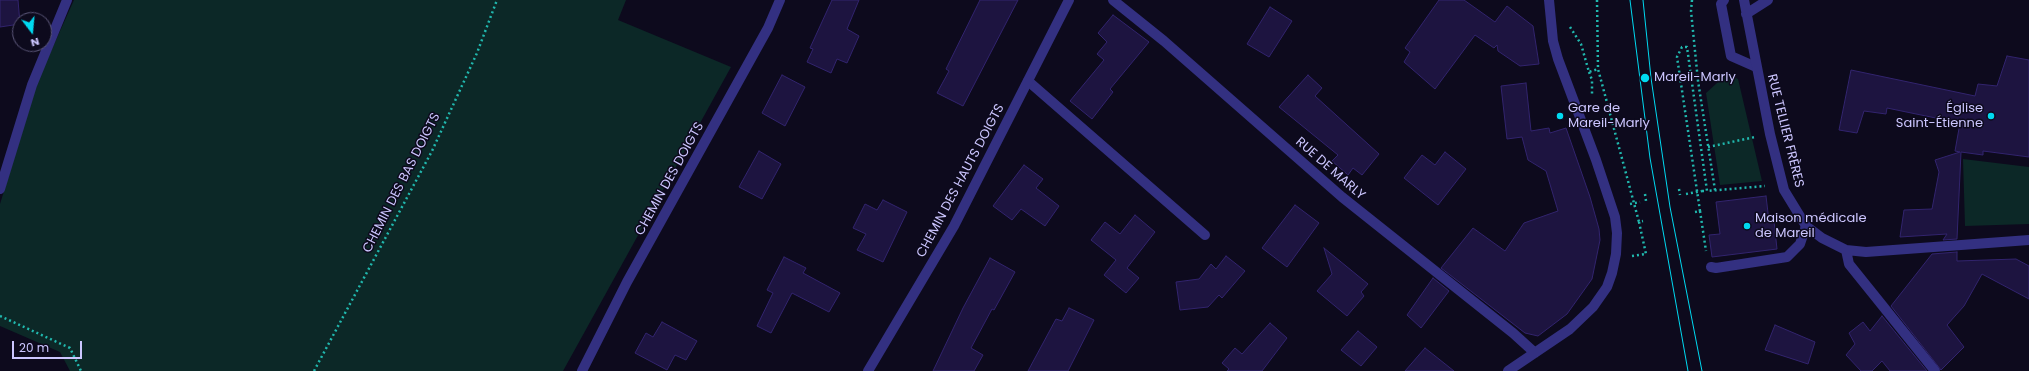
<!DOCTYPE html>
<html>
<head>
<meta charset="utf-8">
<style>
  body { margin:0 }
  #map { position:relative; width:2029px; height:371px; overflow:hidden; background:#0d0a1d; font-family:Poppins,sans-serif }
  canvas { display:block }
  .north { position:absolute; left:12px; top:12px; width:40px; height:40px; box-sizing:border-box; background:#0d0a1d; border:1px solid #595577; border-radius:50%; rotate:164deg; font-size:11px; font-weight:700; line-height:16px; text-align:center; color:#ccc6ff }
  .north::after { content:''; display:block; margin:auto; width:14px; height:18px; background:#00daf1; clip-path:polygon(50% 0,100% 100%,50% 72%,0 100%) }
  .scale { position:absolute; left:12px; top:341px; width:70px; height:18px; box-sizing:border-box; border:2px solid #ccc6ff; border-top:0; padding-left:5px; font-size:12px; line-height:14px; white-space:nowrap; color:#ccc6ff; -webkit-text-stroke:3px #0d0a1d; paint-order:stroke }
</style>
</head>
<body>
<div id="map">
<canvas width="2029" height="371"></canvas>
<div class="north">N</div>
<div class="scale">20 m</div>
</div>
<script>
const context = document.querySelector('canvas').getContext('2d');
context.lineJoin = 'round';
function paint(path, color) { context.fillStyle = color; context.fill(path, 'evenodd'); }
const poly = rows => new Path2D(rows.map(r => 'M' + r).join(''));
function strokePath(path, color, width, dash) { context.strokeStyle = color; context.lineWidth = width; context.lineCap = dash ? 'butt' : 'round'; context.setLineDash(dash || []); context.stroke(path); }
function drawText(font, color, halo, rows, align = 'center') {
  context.font = font + ' Poppins,sans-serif'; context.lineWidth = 3; context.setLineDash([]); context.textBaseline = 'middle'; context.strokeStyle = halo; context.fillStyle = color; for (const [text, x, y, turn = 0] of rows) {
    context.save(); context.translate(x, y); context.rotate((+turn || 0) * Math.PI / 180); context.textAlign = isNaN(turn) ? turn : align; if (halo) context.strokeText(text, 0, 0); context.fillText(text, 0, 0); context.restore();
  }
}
paint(poly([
  [74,0,626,0,618,20,731,67,563,371,70,371,60,352,0,326,0,204,38,80],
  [1727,74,1738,79,1762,181,1720,185,1706,93],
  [1963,159,2029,167,2029,224,1965,226]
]), '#0c2827');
const building = poly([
  [0,0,18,0,20,24,0,27,0,0],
  [832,0,859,0,847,29,859,36,847,63,837,59,831,73,807,62,813,49,810,48,832,0],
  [980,0,1018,0,963,106,937,93,949,71,946,69,980,0],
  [1439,0,1464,0,1495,22,1507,6,1533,26,1539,64,1520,66,1498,51,1497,45,1494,48,1475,35,1435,89,1404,62,1410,52,1405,48,1439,0],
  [1270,7,1292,21,1269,57,1247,44,1270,7],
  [1113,15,1149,42,1110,89,1113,92,1092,119,1070,101,1104,60,1097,54,1107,42,1098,33,1113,15],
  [2007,56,2029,60,2029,157,1983,151,1983,155,1961,152,1957,239,1943,240,1947,234,1900,237,1904,210,1932,209,1939,172,1935,160,1960,152,1955,151,1960,123,1887,108,1886,114,1864,111,1857,133,1839,130,1851,70,1975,96,1978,84,1997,86,2007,56],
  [782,75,805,87,785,126,762,113,782,75],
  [1308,75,1322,88,1315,96,1379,154,1362,175,1353,168,1348,175,1332,161,1338,155,1279,107,1308,75],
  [1526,83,1531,131,1549,128,1550,133,1566,128,1590,197,1599,229,1600,240,1592,279,1567,314,1538,336,1525,333,1441,268,1473,228,1505,251,1524,223,1558,211,1546,171,1528,160,1522,137,1507,139,1501,86,1526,83],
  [759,151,781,164,762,199,739,187,759,151],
  [1445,152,1466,169,1438,205,1404,178,1422,155,1435,165,1445,152],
  [1024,165,1043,179,1036,188,1059,206,1045,226,1021,209,1012,220,993,206,1024,165],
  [1766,196,1769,221,1774,221,1777,249,1712,257,1709,235,1720,234,1716,202,1766,196],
  [883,200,907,212,883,262,857,250,866,234,853,228,865,204,877,210,883,200],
  [1295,205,1319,223,1287,267,1262,248,1295,205],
  [1135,215,1155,232,1127,268,1139,278,1126,293,1104,275,1116,260,1091,240,1105,222,1120,234,1135,215],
  [1324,248,1368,284,1361,292,1364,296,1347,316,1317,291,1332,274,1324,248],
  [1957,252,1957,261,2016,259,2029,266,2029,299,1982,274,1964,306,1947,325,1964,347,1941,370,1891,306,1932,254,1957,252],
  [1226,256,1245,271,1222,298,1219,295,1208,307,1180,310,1176,282,1199,279,1211,264,1216,269,1226,256],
  [784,257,806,268,803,273,840,293,829,312,792,293,771,333,757,326,773,293,767,290,784,257],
  [990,258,1015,272,994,310,992,309,971,348,983,355,974,371,933,371,963,308,990,258],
  [1433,278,1449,291,1421,328,1407,315,1433,278],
  [1069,308,1094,320,1068,371,1028,371,1056,319,1062,321,1069,308],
  [1882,316,1927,371,1890,371,1882,361,1872,371,1861,371,1846,355,1855,344,1849,333,1863,322,1870,331,1882,316],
  [662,322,697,341,686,360,675,355,667,370,635,353,646,333,653,337,662,322],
  [1270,323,1287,338,1262,371,1227,371,1229,369,1222,363,1235,348,1242,354,1270,323],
  [1775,325,1815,342,1808,364,1765,350,1775,325],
  [1358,331,1377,347,1361,366,1341,350,1358,331],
  [1425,348,1454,371,1405,371,1425,348]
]);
paint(building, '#1d1440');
strokePath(building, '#32246e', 1);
strokePath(poly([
  [1597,0,1598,69,1639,222],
  [1692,0,1691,11,1698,81,1715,190],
  [1570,27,1581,44,1589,72,1598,69],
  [1589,72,1592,80,1592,95],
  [1708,147,1755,137],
  [1679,189,1680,195],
  [1702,191,1707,191],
  [1645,194,1646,201],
  [1700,211,1706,251],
  [1695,212,1700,211,1677,57,1682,47,1687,47,1707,191,1765,186],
  [1632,256,1646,254,1639,222,1643,221],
  [0,316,70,348,81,371],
  [314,371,432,151,477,53,497,0]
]), '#21b8ae', 2.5, [2, 3]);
strokePath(poly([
  [1724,0,1721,4,1731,56,1756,67],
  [1028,81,1205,235],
  [1711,267,1716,268,1787,257,1800,244,1806,226]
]), '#333081', 10);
strokePath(poly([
  [1113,0,1164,41,1342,197,1513,333,1535,353],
  [1744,0,1770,134,1784,190,1806,226,1822,238,1846,250,1866,252,2029,240],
  [1746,14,1768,0],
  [0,189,32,85,67,0],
  [1846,250,1849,264,1935,371],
  [582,371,627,282,768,28,780,0],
  [868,371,954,226,1069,0],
  [1508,371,1570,329,1593,307,1607,287,1612,273,1616,254,1617,233,1615,217,1596,160,1558,59,1553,41,1549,0]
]), '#333081', 10);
strokePath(poly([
  [1630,0,1650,158,1688,371],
  [1643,0,1651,78,1670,207,1702,371]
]), '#00daf1', 1);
strokePath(poly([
  [1686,194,1702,191],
  [1630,204,1640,202]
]), '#21b8ae', 2.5, [2, 3]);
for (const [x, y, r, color] of [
  [1645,78,5,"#00daf1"],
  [1560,116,4,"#00daf1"],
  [1991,116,4,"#00daf1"],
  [1747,226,4,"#00daf1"]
]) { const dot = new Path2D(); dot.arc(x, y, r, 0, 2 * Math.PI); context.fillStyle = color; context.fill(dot); strokePath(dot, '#0d0a1d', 1.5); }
drawText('13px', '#ccc6ff', '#0d0a1d', [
  ["Mareil-Marly",1654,78],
  ["Gare de",1568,109],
  ["Mareil-Marly",1568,124],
  ["Église",1983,109,"right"],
  ["Saint-Étienne",1983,124,"right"],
  ["Maison médicale",1755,219],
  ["de Mareil",1755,234]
], 'left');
drawText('13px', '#ccc6ff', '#0d0a1d', [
  ["RUE TELLIER FRÈRES",1785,131,76],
  ["RUE DE MARLY",1330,169,41],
  ["CHEMIN DES DOIGTS",670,179,-61],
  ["CHEMIN DES HAUTS DOIGTS",961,181,-62],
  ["CHEMIN DES BAS DOIGTS",402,183,-63]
]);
</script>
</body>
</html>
